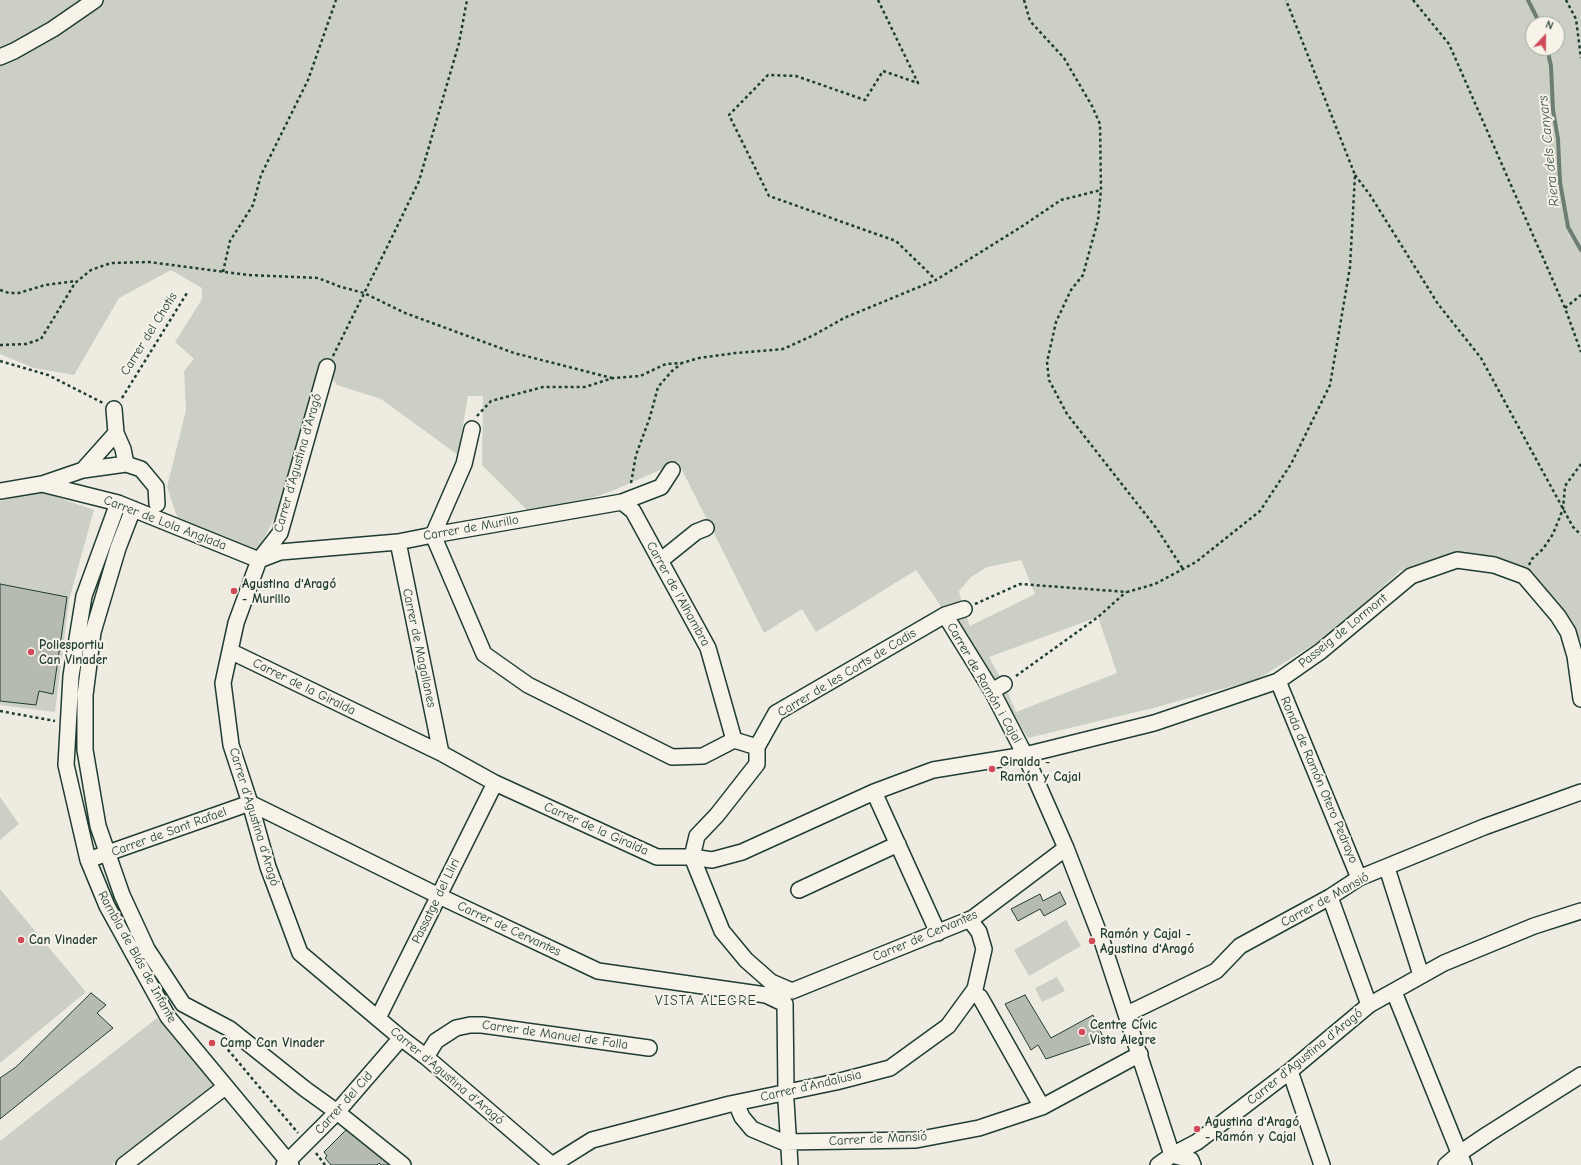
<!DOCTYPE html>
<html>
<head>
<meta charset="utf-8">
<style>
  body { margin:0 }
  #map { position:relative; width:1581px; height:1165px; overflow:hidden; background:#eeece1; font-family:"Comic Neue",sans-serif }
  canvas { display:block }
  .north { position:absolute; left:1525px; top:16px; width:40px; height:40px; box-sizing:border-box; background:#f7f3e8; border:1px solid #a1aaa0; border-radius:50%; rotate:22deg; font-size:11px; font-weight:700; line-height:16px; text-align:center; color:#1f3d34 }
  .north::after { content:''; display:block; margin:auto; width:14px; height:18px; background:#d1495b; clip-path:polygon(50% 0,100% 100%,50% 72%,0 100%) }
</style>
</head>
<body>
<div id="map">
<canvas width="1581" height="1165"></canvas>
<div class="north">N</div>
</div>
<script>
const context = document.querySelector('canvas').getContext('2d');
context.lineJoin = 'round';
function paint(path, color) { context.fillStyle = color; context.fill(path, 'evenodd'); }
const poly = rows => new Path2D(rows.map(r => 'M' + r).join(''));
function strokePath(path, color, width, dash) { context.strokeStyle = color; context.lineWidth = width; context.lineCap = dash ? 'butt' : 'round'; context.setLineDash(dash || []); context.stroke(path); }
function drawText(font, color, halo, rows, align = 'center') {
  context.font = font + ' "Comic Neue",sans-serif'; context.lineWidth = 4; context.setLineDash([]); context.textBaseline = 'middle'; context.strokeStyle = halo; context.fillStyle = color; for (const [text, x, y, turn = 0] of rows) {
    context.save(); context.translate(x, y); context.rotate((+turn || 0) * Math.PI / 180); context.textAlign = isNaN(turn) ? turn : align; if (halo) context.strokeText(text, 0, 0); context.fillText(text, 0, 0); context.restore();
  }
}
paint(poly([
  [0,0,1581,0,1581,641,1550,594,1525,569,1459,552,1400,571,1332,633,1258,679,1153,708,1028,738,976,657,916,570,816,632,802,609,764,633,678,462,612,491,577,503,528,511,482,465,483,396,468,396,458,455,381,399,337,385,320,360,281,506,257,551,181,529,167,487,186,410,184,371,194,359,175,342,202,299,202,288,171,270,119,298,74,375,34,368,0,354],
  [1533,24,1557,24,1557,48,1533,48],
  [1021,560,1035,594,970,626,963,609,959,591,971,577,987,567],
  [1098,617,1117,673,1016,712,1004,684,989,657],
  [42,492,94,510,69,600,55,712,0,705,0,501],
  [0,797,19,824,0,840],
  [0,889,86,992,0,1063],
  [1066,920,1081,946,1029,976,1014,950],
  [1057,977,1065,991,1042,1002,1035,988],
  [157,1018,213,1085,112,1165,0,1165,0,1141]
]), '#cccfc4');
strokePath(poly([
  [1528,0,1540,24],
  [1547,48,1551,66,1553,110,1558,139,1560,182,1568,227,1581,250]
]), '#6c7e74', 4);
const building = poly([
  [0,584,67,597,53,694,39,691,36,705,0,701,0,584],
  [1060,892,1066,904,1044,916,1040,909,1018,921,1011,909,1040,894,1043,901,1060,892],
  [91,993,106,1005,97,1013,113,1028,0,1119,0,1078,16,1067,91,993],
  [1025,995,1051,1038,1093,1015,1104,1039,1046,1059,1038,1045,1031,1050,1005,1004,1025,995],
  [348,1128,393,1165,381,1165,379,1163,377,1165,331,1165,325,1158,327,1156,324,1152,348,1128]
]);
paint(building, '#b5bbb0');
strokePath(building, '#1f3d34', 1);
const minor = poly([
  [0,57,14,51,53,29,95,0],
  [327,367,280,533,259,560,236,623,223,683,231,745,250,803,268,867,300,953,401,1038,426,1057,552,1165],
  [114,409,116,433,123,449,126,464],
  [472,429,464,464,433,535,484,654,528,685,672,757,703,756,734,740],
  [83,470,116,433],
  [42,484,83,470,126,464,141,469,156,487,157,504],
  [0,491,42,484,118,503,259,560],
  [622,502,633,511,708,648,734,740,757,747],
  [118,503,84,596,71,676,66,765,88,860,107,906,168,1017,291,1165],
  [133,509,118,548,93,632,85,695,85,750,98,826,122,895,147,949,183,1004,230,1029,305,1089,337,1112,403,1165],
  [398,542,441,753],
  [259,560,280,552,398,542,433,535,622,502,661,487,672,470],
  [660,561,696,532,706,528],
  [964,609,945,615,776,713,757,747,757,764,717,815,697,836,692,857,722,931,746,960,771,982,792,991,973,918,1066,848],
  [945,615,992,691,1025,755,1066,848,1102,941,1172,1155],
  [230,651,441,753,495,783,657,857,692,857,712,860,742,852,874,792,933,770,1025,755,1154,723,1278,681,1321,651,1411,576,1457,560,1494,565,1524,576,1558,616,1568,632,1575,656,1581,699],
  [1278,681,1359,878],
  [992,691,1004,684],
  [874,792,938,933],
  [88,860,250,803,439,896,598,971,766,995,785,1004,786,1092],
  [1387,868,1421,975],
  [799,890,898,844],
  [1330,897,1369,1005],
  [1394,992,1464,1165],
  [980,997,1042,1107],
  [1127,1014,1216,971,1240,946,1330,897,1359,878,1484,827,1581,792],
  [378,1018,495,783],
  [426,1057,436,1041,456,1028,470,1025,482,1025,649,1048],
  [1290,1071,1322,1165],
  [786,1101,790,1165],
  [736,1103,742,1117,752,1129,783,1142,916,1140,979,1128,1042,1107,1140,1054],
  [1172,1155,1191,1160,1193,1165],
  [124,1165,225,1087],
  [284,1165,337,1112,401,1038],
  [552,1165,592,1140,730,1104,836,1082,890,1068,948,1026,975,989,984,949,979,932,970,920],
  [1158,1165,1172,1155,1197,1142,1290,1071,1369,1005,1444,963,1534,926,1581,911],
  [1446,1165,1460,1153,1488,1134,1581,1075]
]);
strokePath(minor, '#1f3d34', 18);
strokePath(poly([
  [878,0,918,83,883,71,865,100,796,76,768,75,729,115,769,196,896,241,936,280],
  [1024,0,1030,21,1064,58,1092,106,1100,124,1101,190,1098,220,1083,275,1071,290,1056,322,1047,362,1049,380,1067,414,1157,529,1183,569],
  [1413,0,1449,44,1565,308,1581,352],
  [1566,0,1576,19,1581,58],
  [1355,175,1370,195,1438,304,1481,358,1573,527,1581,535],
  [223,272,230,241,253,205,261,175,308,80,336,0],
  [0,290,9,293,19,293,45,285,76,281],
  [1565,308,1581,295],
  [0,345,26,344,41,339,75,283,91,270,111,263,149,262,248,275,318,278,341,287,364,293,405,313,514,353,612,378],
  [333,356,393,235,419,181,459,43,467,0],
  [0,361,48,375,103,403],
  [122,398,187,293],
  [477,416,491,401,543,387,585,387,613,378,640,376,666,364,682,363,699,358,736,353,783,349,814,335,844,318,936,280,1021,227,1061,200,1101,190],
  [631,483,636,455,650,417,658,387,672,371,681,364],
  [1529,565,1532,559,1543,549,1553,534,1563,509,1565,486,1581,464],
  [975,604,1020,584,1127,592,1155,584,1196,562,1260,511,1291,464,1330,385,1350,267,1355,175,1286,0],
  [1016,676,1098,617,1126,592],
  [0,711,55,721],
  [224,1045,298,1133],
  [316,1153,325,1165]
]), '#1f3d34', 2.5, [3, 3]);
strokePath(minor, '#f7f3e8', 15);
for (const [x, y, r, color] of [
  [234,591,4,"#d1495b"],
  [31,652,4,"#d1495b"],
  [992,769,4,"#d1495b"],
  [21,940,4,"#d1495b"],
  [1092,941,4,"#d1495b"],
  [1082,1032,4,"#d1495b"],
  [212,1043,4,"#d1495b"],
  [1197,1129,4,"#d1495b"]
]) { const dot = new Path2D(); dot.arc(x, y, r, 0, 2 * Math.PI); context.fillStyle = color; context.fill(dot); strokePath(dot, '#f7f3e8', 1.5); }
drawText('13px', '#1f3d34', '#f7f3e8', [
  ["Carrer del Chotis",149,334,-58],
  ["Carrer d'Agustina d'Aragó",298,463,-74],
  ["Carrer de Lola Anglada",165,523,21],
  ["Carrer de Murillo",471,528,-10],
  ["Carrer de l'Alhambra",678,594,61],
  ["Passeig de Lormont",1343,631,-39],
  ["Carrer de Magallanes",419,648,78],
  ["Carrer de les Corts de Cadis",847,673,-31],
  ["Carrer de Ramón i Cajal",984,683,60],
  ["Carrer de la Giralda",304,687,26],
  ["Ronda de Ramón Otero Pedrayo",1319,780,67],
  ["Carrer d'Agustina d'Aragó",254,817,73],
  ["Carrer de la Giralda",596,829,24],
  ["Carrer de Sant Rafael",169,832,-20],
  ["Carrer de Mansió",1325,900,-29],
  ["Passatge del Lliri",436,901,-64],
  ["Carrer de Cervantes",509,929,25],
  ["Carrer de Cervantes",925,936,-23],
  ["Rambla de Blás de Infante",137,957,61],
  ["Carrer de Manuel de Falla",555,1035,8],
  ["Carrer d'Agustina d'Aragó",1305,1057,-39],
  ["Carrer d'Agustina d'Aragó",447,1076,40],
  ["Carrer d'Andalusia",811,1086,-13],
  ["Carrer del Cid",344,1103,-48],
  ["Carrer de Mansió",878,1139,-3]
]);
drawText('bold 13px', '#1f3d34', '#f7f3e8', [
  ["Agustina d'Aragó",242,584],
  ["- Murillo",242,599],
  ["Poliesportiu",39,645],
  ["Can Vinader",39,660],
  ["Giralda -",1000,762],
  ["Ramón y Cajal",1000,777],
  ["Ramón y Cajal -",1100,934],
  ["Agustina d'Aragó",1100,949],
  ["Can Vinader",29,940],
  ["Centre Cívic",1090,1025],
  ["Vista Alegre",1090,1040],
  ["Camp Can Vinader",220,1043],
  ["Agustina d'Aragó",1205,1122],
  ["- Ramón y Cajal",1205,1137]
], 'left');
drawText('italic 14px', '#3f584f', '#f7f3e8', [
  ["Riera dels Canyars",1549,151,-96]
]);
context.letterSpacing = '1px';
drawText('14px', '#1f3d34', '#f7f3e8', [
  ["VISTA ALEGRE",706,1001]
]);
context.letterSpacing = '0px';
</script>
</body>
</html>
